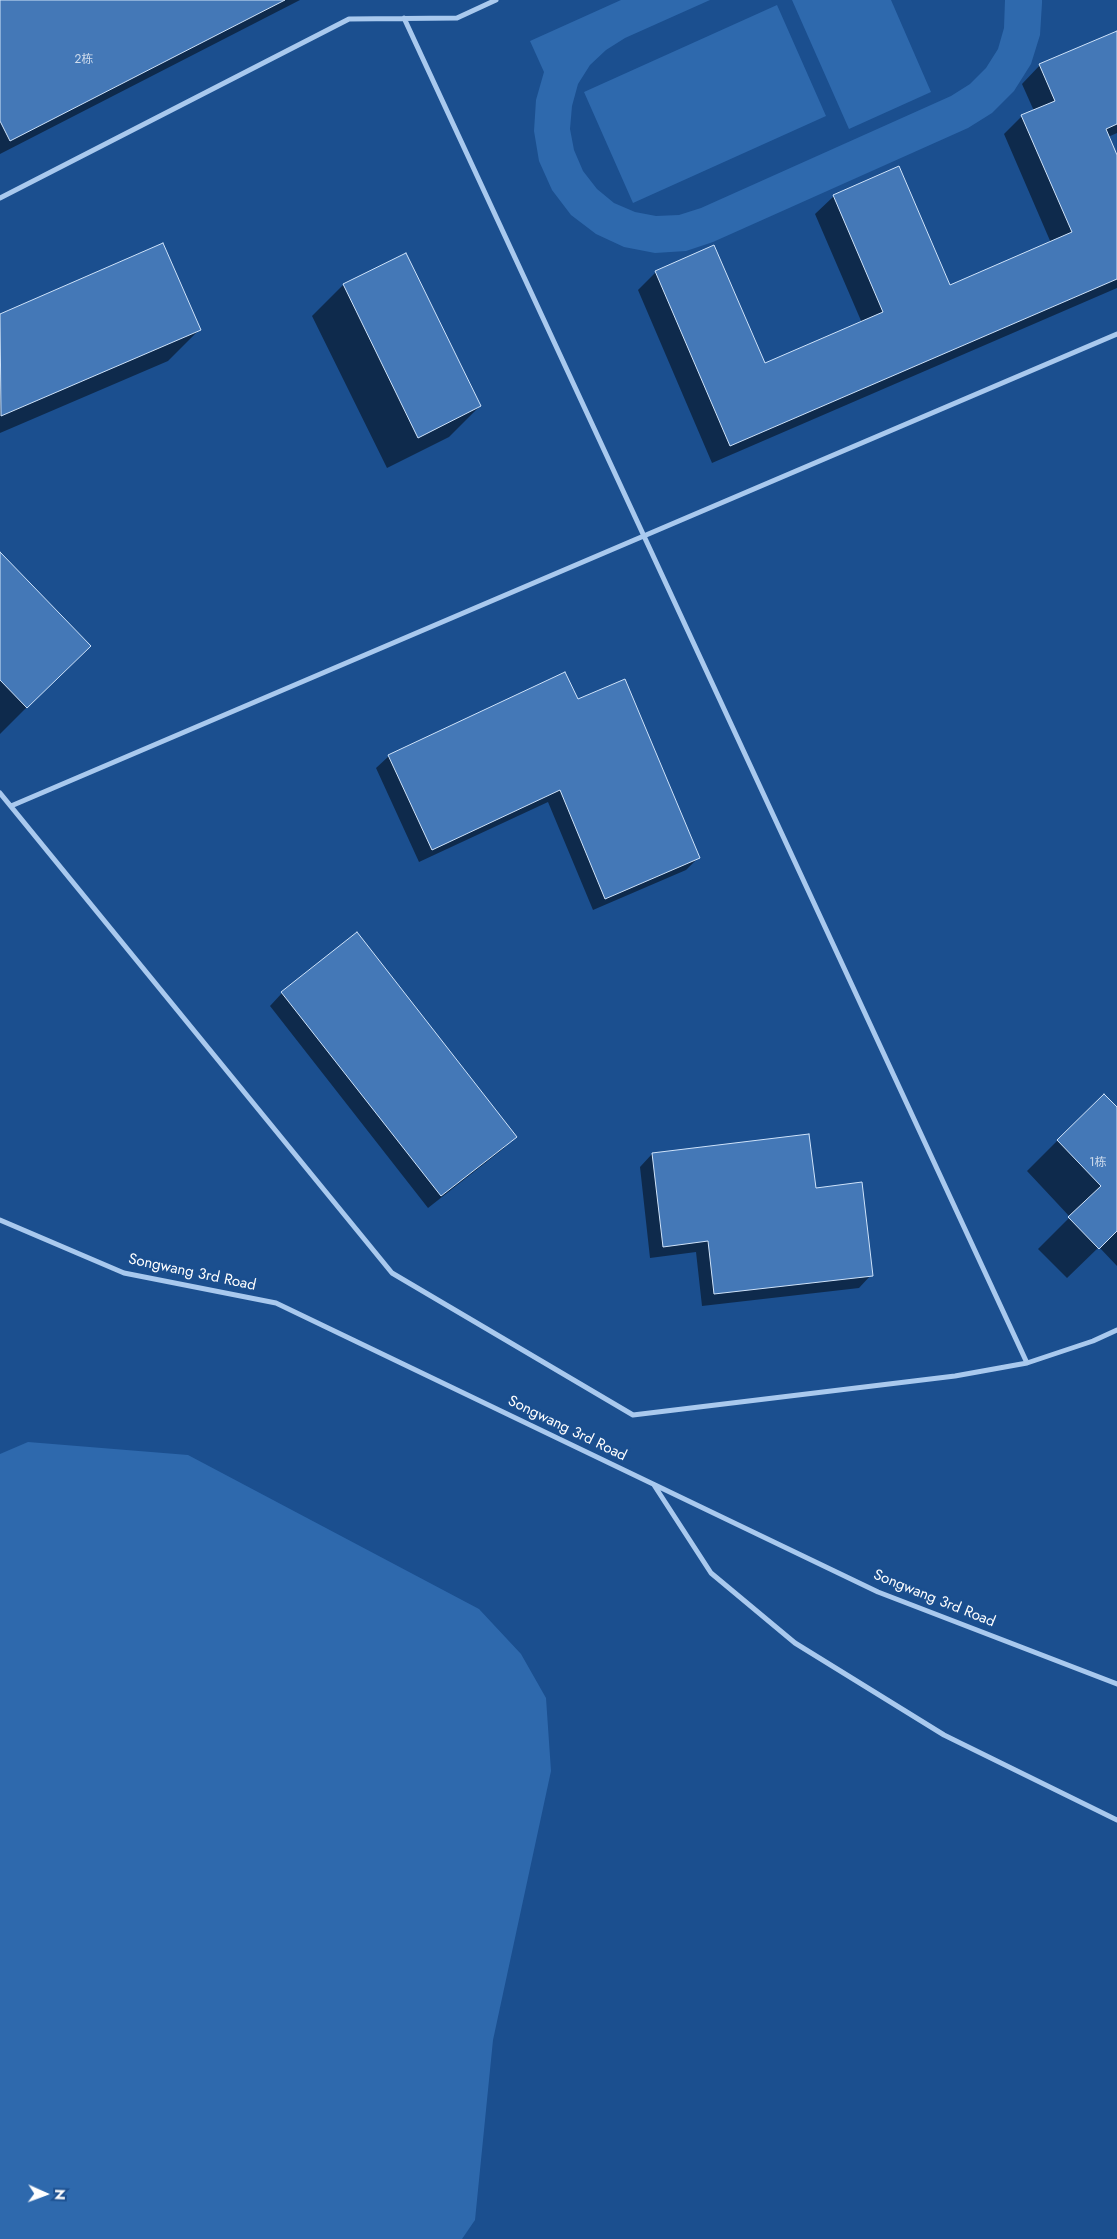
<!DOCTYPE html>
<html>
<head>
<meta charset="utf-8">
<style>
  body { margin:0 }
  #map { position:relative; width:1117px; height:2239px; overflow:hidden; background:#1b4f8f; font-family:Jost,sans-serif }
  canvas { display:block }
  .north { position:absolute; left:20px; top:2169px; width:50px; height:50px; -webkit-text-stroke:4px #1b4f8f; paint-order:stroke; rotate:92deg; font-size:14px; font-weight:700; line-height:20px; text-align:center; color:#fff }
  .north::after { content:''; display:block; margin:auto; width:18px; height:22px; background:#fff; clip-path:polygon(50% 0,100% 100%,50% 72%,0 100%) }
</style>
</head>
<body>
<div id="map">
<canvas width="1117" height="2239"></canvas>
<div class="north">N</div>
</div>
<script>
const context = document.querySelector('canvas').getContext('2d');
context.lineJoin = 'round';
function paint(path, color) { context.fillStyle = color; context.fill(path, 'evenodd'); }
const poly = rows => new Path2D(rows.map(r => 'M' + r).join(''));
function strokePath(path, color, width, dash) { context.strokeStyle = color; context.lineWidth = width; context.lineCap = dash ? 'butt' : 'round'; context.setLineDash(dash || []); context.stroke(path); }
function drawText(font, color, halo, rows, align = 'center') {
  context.font = font + ' Jost,"Noto Sans SC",sans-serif'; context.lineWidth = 5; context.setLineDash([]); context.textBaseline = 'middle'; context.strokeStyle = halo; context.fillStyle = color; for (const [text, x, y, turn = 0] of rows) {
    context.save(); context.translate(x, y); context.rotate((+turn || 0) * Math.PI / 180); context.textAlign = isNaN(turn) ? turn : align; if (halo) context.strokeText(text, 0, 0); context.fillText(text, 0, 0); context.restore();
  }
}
paint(poly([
  [621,0,710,0,625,38,606,50,590,65,578,84,572,106,570,129,574,150,583,171,597,189,614,203,635,212,656,216,679,215,701,208,951,96,970,84,986,68,998,49,1004,28,1005,0,1042,0,1042,3,1040,35,1031,64,1014,91,992,113,968,128,713,242,686,251,655,253,624,247,596,234,571,215,552,190,539,161,534,131,536,100,544,72,530,41],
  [792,0,891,0,931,92,849,129],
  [777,5,826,116,633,203,584,92],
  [28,1442,188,1455,479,1609,521,1654,546,1698,551,1771,493,2040,475,2220,462,2239,0,2239,0,1454]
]), '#2e69ad');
paint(poly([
  [0,0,300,0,0,154],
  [1117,32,1117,133,1108,137,1117,158,1117,288,712,463,638,290,656,272,764,365,862,323,815,214,834,196,949,287,1051,243,1004,134,1022,116,1034,111,1022,84,1040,65],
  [163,245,199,330,168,361,0,433,0,315],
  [343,285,480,406,449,437,387,468,312,316],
  [0,553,58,676,0,734],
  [577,701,698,858,686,870,593,910,548,802,419,862,376,768,389,756],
  [282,993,515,1137,503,1149,428,1208,270,1006],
  [1117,1109,1117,1266,1099,1247,1067,1278,1038,1249,1070,1217,1027,1171,1058,1140],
  [808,1136,815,1190,871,1275,859,1288,702,1306,696,1252,650,1258,640,1167,652,1154]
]), '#0007');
const building = poly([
  [0,0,285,0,10,141,0,121,0,0],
  [1117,31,1117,124,1106,129,1117,155,1117,279,730,446,655,271,714,245,765,363,883,312,833,195,899,166,950,285,1072,232,1021,115,1055,101,1039,64,1117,31],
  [163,243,201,330,1,416,0,314,163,243],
  [406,253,481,406,418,438,343,284,406,253],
  [0,552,91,646,27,708,0,680,0,552],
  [565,672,578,699,625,679,700,858,605,899,560,790,432,850,388,755,565,672],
  [357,932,517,1137,441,1196,281,992,357,932],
  [1104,1094,1117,1107,1117,1231,1099,1249,1068,1217,1101,1186,1057,1140,1104,1094],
  [809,1134,816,1188,862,1182,873,1276,714,1294,708,1241,663,1247,652,1153,809,1134]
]);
paint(building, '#4478b7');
strokePath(building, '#cfe3fa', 1);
strokePath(poly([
  [404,18,1027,1363],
  [0,198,349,19,457,18,496,0],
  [0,793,392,1273,633,1415,955,1376,1027,1363,1093,1341,1117,1330],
  [11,806,1117,334],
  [0,1220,124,1273,276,1303,878,1592,1117,1684],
  [654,1485,711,1573,795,1643,944,1735,1117,1820]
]), '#a9c9ee', 5);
drawText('12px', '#d0dded', null, [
  ["2栋",84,60],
  ["1栋",1098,1163]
]);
drawText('15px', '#fff', '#1b4f8f', [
  ["Songwang 3rd Road",192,1273,12],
  ["Songwang 3rd Road",567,1429,26],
  ["Songwang 3rd Road",934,1599,22]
]);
</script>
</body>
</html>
